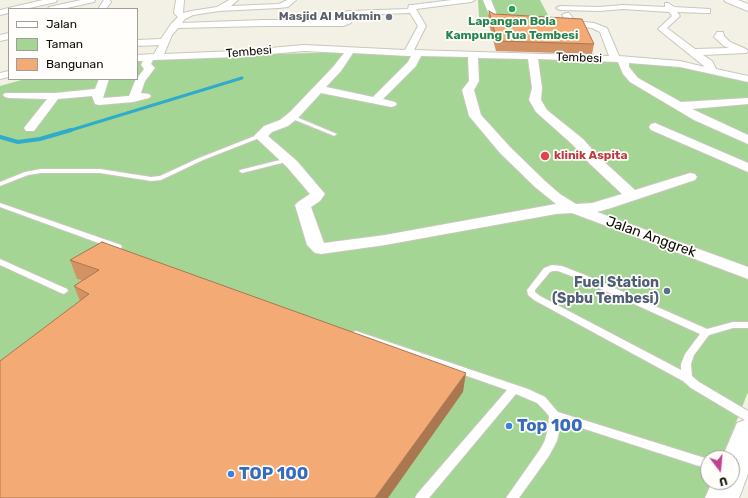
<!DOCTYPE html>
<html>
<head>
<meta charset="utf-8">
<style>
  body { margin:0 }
  #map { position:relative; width:748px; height:498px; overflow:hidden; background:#f3f1e6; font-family:Rubik,sans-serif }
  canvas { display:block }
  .legend { position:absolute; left:8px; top:8px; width:130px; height:72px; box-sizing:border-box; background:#fffefa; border:1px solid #9f9e9a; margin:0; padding:5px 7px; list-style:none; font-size:12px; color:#0e0d0a }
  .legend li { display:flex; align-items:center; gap:8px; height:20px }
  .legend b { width:20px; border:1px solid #9f9e9a }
  .north { position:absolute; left:700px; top:450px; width:40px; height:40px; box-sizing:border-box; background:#fffefa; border:1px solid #9f9e9a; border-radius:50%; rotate:164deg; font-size:11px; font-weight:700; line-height:16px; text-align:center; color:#0e0d0a }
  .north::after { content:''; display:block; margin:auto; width:14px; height:18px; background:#c0418e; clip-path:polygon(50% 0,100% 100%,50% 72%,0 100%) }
</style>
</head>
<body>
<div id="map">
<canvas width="748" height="498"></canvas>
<ul class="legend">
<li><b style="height:5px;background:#fff"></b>Jalan</li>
<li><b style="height:11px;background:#a5d595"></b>Taman</li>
<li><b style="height:11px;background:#f4aa74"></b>Bangunan</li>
</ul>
<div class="north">U</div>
</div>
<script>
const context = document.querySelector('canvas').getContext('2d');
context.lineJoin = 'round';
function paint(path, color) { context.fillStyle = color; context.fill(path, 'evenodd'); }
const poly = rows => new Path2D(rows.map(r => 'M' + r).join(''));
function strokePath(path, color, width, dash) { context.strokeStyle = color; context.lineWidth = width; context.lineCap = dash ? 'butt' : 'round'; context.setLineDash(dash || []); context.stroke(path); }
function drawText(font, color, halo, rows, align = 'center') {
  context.font = font + ' Rubik,sans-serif'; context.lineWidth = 3.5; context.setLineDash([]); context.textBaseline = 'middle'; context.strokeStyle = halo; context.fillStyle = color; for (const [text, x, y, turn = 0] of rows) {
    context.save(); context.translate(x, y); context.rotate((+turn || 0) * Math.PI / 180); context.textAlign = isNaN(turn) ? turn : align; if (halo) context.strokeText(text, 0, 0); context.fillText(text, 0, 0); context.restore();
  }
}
paint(poly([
  [478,0,540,0,550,19,479,17],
  [406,51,679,65,748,81,748,392,722,458,708,458,708,482,712,482,706,498,0,498,0,86,25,79,137,79,137,57]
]), '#a5d595');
strokePath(poly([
  [68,131,242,78]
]), '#30acca', 3);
strokePath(poly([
  [0,137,18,142,40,139,71,130]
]), '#30acca', 4);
const lane = poly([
  [290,116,294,116,337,134,334,136,332,135,290,118,290,116],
  [260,134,262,135,262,137,203,160,161,180,151,181,100,173,41,173,28,175,0,186,0,182,25,172,41,169,100,169,151,177,160,176,199,158,260,134],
  [288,158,290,159,290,161,242,173,239,171,240,170,288,158],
  [0,203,121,245,122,247,121,249,115,249,0,207,0,203],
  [0,259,67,289,68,291,64,294,61,293,0,265,0,259],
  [552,265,562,266,585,275,707,329,733,322,748,322,748,328,733,328,709,335,694,355,691,364,692,376,699,382,748,411,748,422,691,388,683,381,534,300,528,295,527,290,544,268,552,265],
  [553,271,558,271,579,279,700,334,685,354,681,364,681,370,540,296,535,292,535,290,550,272,553,271],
  [356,331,528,389,545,397,558,412,708,459,708,469,560,421,560,428,557,441,549,456,519,498,506,498,541,448,545,440,548,428,549,416,544,410,537,403,516,394,429,498,415,498,417,494,507,390,353,336,351,334,353,332,356,331]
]);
const street = poly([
  [43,0,57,0,56,2,25,9,9,9,9,13,0,15,0,10,43,0],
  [81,0,95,0,94,2,62,9,48,9,49,7,81,0],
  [104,0,110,0,111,2,106,9,98,9,104,0],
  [176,0,184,0,183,13,191,11,217,7,229,0,238,0,231,6,279,4,287,0,296,0,288,7,279,8,219,11,193,15,185,19,182,23,263,20,344,20,347,11,350,11,408,9,409,5,412,5,452,0,475,0,471,2,416,9,426,26,414,50,609,56,600,32,592,28,569,25,562,15,566,13,569,13,575,21,594,23,607,28,619,56,680,61,705,67,658,29,672,16,669,12,623,9,599,11,560,10,556,8,560,6,599,7,623,5,665,7,665,3,668,3,674,7,710,9,710,13,707,13,677,12,680,16,667,28,695,49,729,48,724,46,714,37,717,32,723,32,724,36,730,42,746,49,748,51,746,53,703,55,712,61,716,69,748,76,748,82,680,67,629,63,629,67,638,78,681,102,748,98,748,104,692,109,748,135,748,144,694,120,630,82,623,74,618,62,538,59,542,88,541,100,547,110,583,139,600,158,635,190,690,173,695,174,697,177,695,180,611,208,597,212,748,267,748,279,572,213,556,214,385,245,321,254,315,253,307,245,295,205,298,202,310,194,287,167,254,136,264,126,280,120,290,112,333,67,344,53,304,51,236,57,153,60,151,64,155,68,145,81,141,93,149,94,151,96,149,98,133,102,99,105,95,104,92,96,58,99,34,131,26,131,24,128,47,99,9,98,5,97,3,95,5,93,55,93,95,89,99,79,109,79,103,98,129,96,135,81,144,69,141,65,143,61,137,61,137,55,154,54,159,45,137,46,137,40,161,39,171,24,178,17,174,13,176,0],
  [410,13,418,26,405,50,304,45,236,51,164,54,172,35,178,28,263,26,343,26,351,23,354,15,410,13],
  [353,53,408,56,411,56,408,62,373,97,326,87,341,71,353,53],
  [421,56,468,57,469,81,462,90,469,116,500,153,535,187,556,204,385,235,324,243,311,207,320,201,325,194,297,161,268,136,272,132,288,126,298,118,321,93,391,107,395,106,397,104,395,102,383,99,416,66,421,56],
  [478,58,528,59,532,88,529,100,536,112,573,145,590,164,622,194,592,203,576,204,560,194,545,181,510,147,481,115,474,90,479,81,478,58],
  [483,0,491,0,497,15,515,18,516,20,512,23,491,19,483,0],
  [9,33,9,39,0,41,0,35,9,33],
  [9,71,9,77,0,79,0,73,9,71],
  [655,123,748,163,748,172,651,130,649,127,651,124,655,123]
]);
const highway = poly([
  [724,0,738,0,748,4,748,11,726,2,724,0],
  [748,419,748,474,739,498,705,498,712,482,732,482,732,458,722,458,737,423,748,419]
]);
strokePath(lane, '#c9c7bd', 2);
strokePath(street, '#c9c7bd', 2);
strokePath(highway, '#c9c7bd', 2);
paint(lane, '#fff');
paint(street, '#fff');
paint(highway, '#fff');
paint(poly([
  [489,11,494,14,594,44,592,54,496,51,488,20],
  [102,242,463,392,80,301,74,286,82,280,77,279,70,260]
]), '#d29264');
paint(poly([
  [466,373,463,392,388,498,375,498]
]), '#ab7751');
const building = poly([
  [489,11,494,14,582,19,594,44,497,41,489,11],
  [102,242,466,373,375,498,0,498,0,361,89,294,74,286,99,270,70,260,102,242]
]);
paint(building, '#f4aa74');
strokePath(building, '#ab7751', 1);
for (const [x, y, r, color] of [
  [512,9,4,"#2e9e5b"],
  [389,17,4,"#6b7280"],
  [545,156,5,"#e0444e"],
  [667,291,4,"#5c6f8a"],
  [509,426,4,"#3f7fe0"],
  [231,474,4,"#3f7fe0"]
]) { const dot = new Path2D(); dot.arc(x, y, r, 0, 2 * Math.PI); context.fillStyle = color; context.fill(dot); strokePath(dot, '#fffefa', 1.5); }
drawText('bold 12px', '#5b616d', '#fffefa', [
  ["Masjid Al Mukmin",381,17]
], 'right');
drawText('bold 12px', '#27864d', '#fffefa', [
  ["Lapangan Bola",512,22],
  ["Kampung Tua Tembesi",512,36]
]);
drawText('12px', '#0e0d0a', '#fffefa', [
  ["Tembesi",249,52,-5],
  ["Tembesi",579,58,2]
]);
drawText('bold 12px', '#be3a42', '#fffefa', [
  ["klinik Aspita",554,156]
], 'left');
drawText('14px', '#0e0d0a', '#fffefa', [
  ["Jalan Anggrek",651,237,20]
]);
drawText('bold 14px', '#4e5e75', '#fffefa', [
  ["Fuel Station",659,283],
  ["(Spbu Tembesi)",659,299]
], 'right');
drawText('bold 17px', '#366cbe', '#fffefa', [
  ["Top 100",517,426],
  ["TOP 100",239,474]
], 'left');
</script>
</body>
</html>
